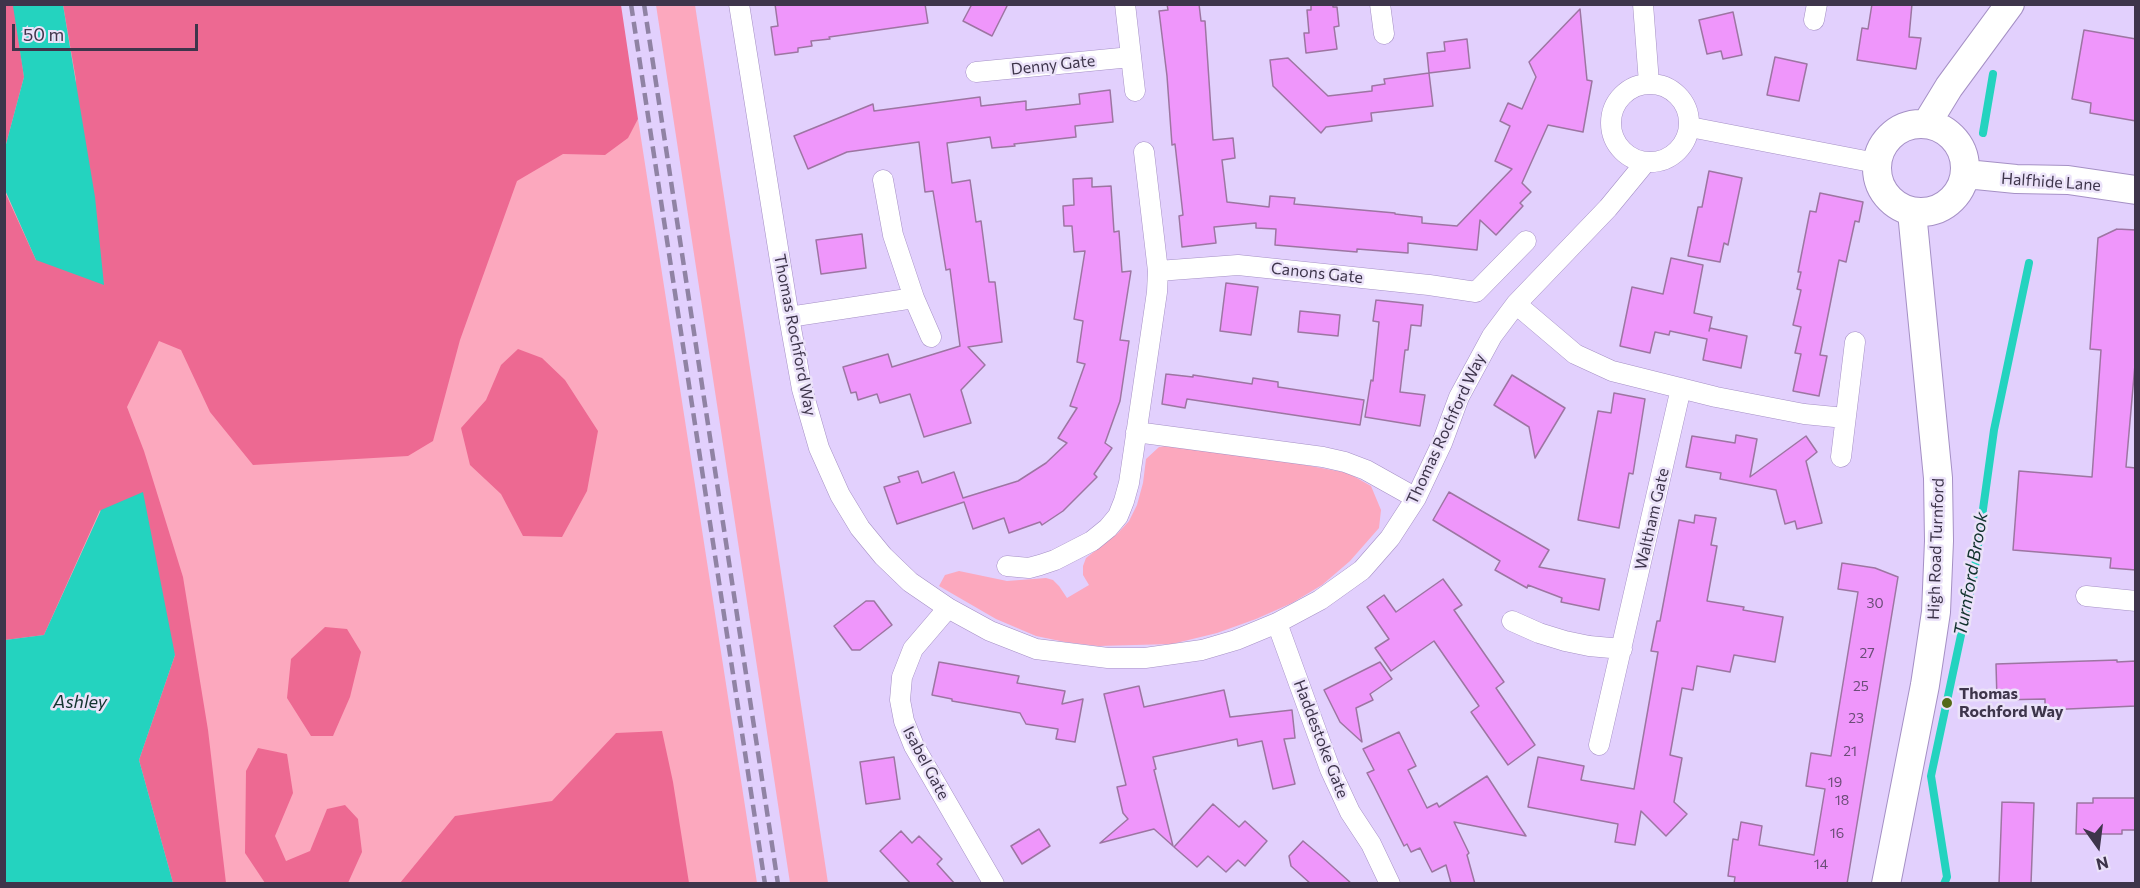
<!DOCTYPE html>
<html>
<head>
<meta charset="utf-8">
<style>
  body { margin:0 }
  #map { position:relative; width:2140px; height:888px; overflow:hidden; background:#e2d0fd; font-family:Commissioner,sans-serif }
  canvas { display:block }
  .frame { position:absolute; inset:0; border:6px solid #3e354b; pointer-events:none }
  .north { position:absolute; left:2068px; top:816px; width:60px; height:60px; -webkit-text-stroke:4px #ebe2f9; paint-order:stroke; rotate:166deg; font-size:16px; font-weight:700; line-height:24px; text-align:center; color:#3e354b }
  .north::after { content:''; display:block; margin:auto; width:21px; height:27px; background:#3e354b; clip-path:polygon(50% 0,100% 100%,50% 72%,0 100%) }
  .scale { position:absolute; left:12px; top:24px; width:186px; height:27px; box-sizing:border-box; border:3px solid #3e354b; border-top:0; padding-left:8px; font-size:18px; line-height:21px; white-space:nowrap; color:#3e354b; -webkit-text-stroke:4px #ebe2f9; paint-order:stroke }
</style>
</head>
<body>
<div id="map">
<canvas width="2140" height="888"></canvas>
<div class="frame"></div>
<div class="north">N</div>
<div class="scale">50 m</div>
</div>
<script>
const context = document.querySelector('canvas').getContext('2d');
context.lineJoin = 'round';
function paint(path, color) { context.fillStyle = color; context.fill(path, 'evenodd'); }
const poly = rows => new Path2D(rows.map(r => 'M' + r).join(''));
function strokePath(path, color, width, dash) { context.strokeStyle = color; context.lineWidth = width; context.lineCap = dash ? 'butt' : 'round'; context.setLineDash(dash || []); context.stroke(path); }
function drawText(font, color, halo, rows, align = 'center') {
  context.font = font + ' Commissioner,sans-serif'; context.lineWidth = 5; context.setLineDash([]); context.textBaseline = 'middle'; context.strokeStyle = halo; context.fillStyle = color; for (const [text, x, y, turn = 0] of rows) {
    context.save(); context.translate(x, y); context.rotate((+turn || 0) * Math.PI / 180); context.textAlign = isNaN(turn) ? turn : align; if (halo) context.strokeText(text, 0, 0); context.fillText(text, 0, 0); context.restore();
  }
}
paint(poly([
  [5,5,583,5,627,138,638,119,757,883,5,884],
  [656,5,695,5,828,883,790,883],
  [1166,446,1300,464,1348,473,1371,486,1381,510,1379,528,1350,561,1322,585,1292,603,1256,619,1217,633,1172,644,1098,646,1065,642,1036,636,996,619,939,586,945,575,959,571,1007,581,1046,578,1053,580,1059,586,1067,598,1089,585,1083,575,1083,566,1086,558,1118,533,1129,521,1137,505,1143,483,1146,459,1159,447]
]), '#fca8be');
paint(poly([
  [5,5,18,5,14,7,24,77,5,148],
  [63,5,621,5,638,119,628,138,605,155,563,154,517,181,460,340,433,441,408,456,253,465,210,412,181,350,159,341,127,407,144,451,183,577,208,730,226,883,173,883,139,760,175,655,100,510,44,635,5,640,4,190,36,260,76,80],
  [518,349,542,358,565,380,598,431,587,491,562,537,523,536,501,494,470,465,461,428,486,400,501,365],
  [325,627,347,629,361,652,350,697,333,736,311,736,287,698,291,659],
  [662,731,673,782,689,883,400,883,455,816,552,801,616,733],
  [258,748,287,754,293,793,275,836,286,861,310,851,327,809,345,805,358,819,362,852,348,883,265,883,245,853,246,771]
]), '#ed6992');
paint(poly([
  [18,5,63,5,95,197,104,285,36,260,5,190,5,148,24,77,13,6],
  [143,492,175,655,139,760,173,883,5,883,5,640,44,635,101,510]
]), '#24d3bf');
strokePath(poly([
  [1983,133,1993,74],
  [1944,884,1947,877,1931,776,1974,574,1994,430,2029,263]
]), '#24d3bf', 8);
const building = poly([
  [775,4,925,4,928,23,829,37,830,39,811,41,812,46,798,48,798,52,775,55,771,27,778,26,775,4],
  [972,4,1008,4,992,36,963,21,972,4],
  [1167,4,1199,4,1201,21,1205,21,1213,140,1233,138,1235,158,1222,160,1227,202,1269,207,1270,196,1295,198,1294,204,1395,213,1395,214,1422,217,1422,223,1457,226,1512,169,1495,161,1510,126,1500,121,1508,103,1522,109,1536,77,1529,62,1580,9,1587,80,1592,81,1583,132,1548,125,1522,183,1531,192,1520,203,1523,206,1496,235,1480,220,1477,250,1408,243,1408,253,1357,249,1357,252,1275,245,1276,229,1256,228,1256,223,1214,227,1216,243,1182,247,1179,216,1183,215,1175,144,1172,145,1167,76,1159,11,1168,10,1167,4],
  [1311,4,1333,4,1333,7,1337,7,1339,26,1334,27,1337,49,1306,53,1304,33,1309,33,1307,10,1311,10,1311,4],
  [1872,4,1912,4,1909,37,1921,38,1916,69,1857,60,1862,28,1868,29,1872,4],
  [1733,12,1742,55,1723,59,1721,51,1707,54,1699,20,1733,12],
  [2084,30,2136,39,2136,121,2090,113,2091,103,2072,99,2084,30],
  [1467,39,1470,68,1429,73,1433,106,1371,113,1372,121,1326,127,1321,133,1273,86,1270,60,1288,58,1328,96,1372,91,1372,86,1385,84,1384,79,1429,73,1427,53,1445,51,1444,42,1467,39],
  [1775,57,1807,64,1799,101,1767,95,1775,57],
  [1110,90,1113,122,1075,126,1076,137,1014,144,1015,146,992,148,990,137,947,143,952,183,970,180,976,222,981,221,989,282,995,282,1002,342,968,347,985,365,961,390,971,423,924,437,910,394,880,403,877,394,858,400,856,392,851,393,843,367,888,354,892,367,960,346,950,269,946,270,933,191,925,192,919,142,847,152,808,169,794,136,873,104,874,111,980,97,981,106,1026,101,1026,110,1080,104,1079,94,1110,90],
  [1709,171,1742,178,1728,245,1724,243,1720,262,1688,256,1698,207,1702,207,1709,171],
  [1092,178,1092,187,1111,186,1114,232,1119,231,1122,272,1131,271,1120,340,1129,341,1120,401,1105,443,1112,448,1094,474,1097,477,1063,511,1042,525,1040,522,1009,533,1004,518,973,529,964,502,897,524,884,487,900,482,898,477,918,471,922,483,954,472,963,498,1018,481,1046,463,1067,443,1058,438,1077,408,1070,406,1085,364,1077,362,1083,321,1074,319,1085,251,1074,252,1072,226,1064,226,1063,206,1074,205,1073,179,1092,178],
  [1820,193,1863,202,1859,222,1855,221,1846,262,1839,260,1820,355,1827,356,1819,396,1793,391,1801,354,1795,353,1801,327,1793,325,1801,290,1797,289,1801,272,1798,272,1810,211,1816,212,1820,193],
  [2117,229,2136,230,2136,353,2126,467,2136,468,2136,570,2110,568,2111,558,2013,550,2019,471,2092,477,2101,350,2090,349,2098,238,2117,229],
  [862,234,866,268,821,274,816,240,862,234],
  [1671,258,1703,265,1694,313,1712,317,1709,331,1710,328,1747,336,1741,368,1703,360,1707,339,1670,331,1669,335,1655,332,1650,353,1620,346,1632,287,1663,294,1671,258],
  [1226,283,1258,287,1251,335,1220,331,1226,283],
  [1376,300,1423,305,1421,326,1411,325,1408,350,1405,350,1400,392,1425,395,1420,426,1365,417,1371,380,1373,381,1379,322,1373,321,1376,300],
  [1300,311,1340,315,1338,336,1298,332,1300,311],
  [1166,374,1193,377,1193,375,1252,384,1253,378,1278,382,1278,387,1364,400,1360,425,1187,399,1185,408,1162,404,1166,374],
  [1512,375,1565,408,1535,458,1529,427,1494,405,1512,375],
  [1614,393,1645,399,1633,474,1629,473,1619,528,1578,520,1598,411,1611,413,1614,393],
  [1736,435,1757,439,1750,477,1806,436,1817,452,1806,461,1822,523,1797,529,1795,521,1785,524,1776,490,1720,479,1721,473,1686,467,1692,436,1735,443,1736,435],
  [1449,492,1549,550,1539,567,1605,579,1599,610,1561,602,1562,598,1528,585,1527,588,1495,570,1500,561,1433,520,1449,492],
  [1695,515,1716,518,1711,545,1717,546,1707,601,1744,607,1743,610,1783,617,1775,662,1734,655,1730,672,1697,666,1693,690,1682,688,1670,755,1682,758,1674,802,1687,814,1666,836,1641,811,1635,845,1615,842,1618,824,1528,807,1538,757,1584,766,1581,780,1634,789,1658,652,1651,651,1657,621,1660,621,1679,520,1694,523,1695,515],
  [1842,563,1875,568,1898,577,1847,884,1734,884,1735,877,1728,876,1733,839,1738,840,1741,822,1762,826,1759,845,1814,855,1825,789,1806,786,1811,753,1831,756,1858,592,1838,589,1842,563],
  [1443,579,1462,605,1454,610,1504,682,1496,688,1535,745,1508,765,1471,712,1479,706,1434,641,1391,671,1375,648,1389,639,1367,607,1384,595,1396,612,1443,579],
  [866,601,874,601,892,625,860,650,852,650,834,626,866,601],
  [2117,660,2117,662,2136,661,2136,706,2045,710,2045,699,1997,700,1996,664,2117,660],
  [939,662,1019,676,1017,683,1065,691,1062,704,1083,699,1075,742,1056,739,1058,729,1026,724,1020,713,952,701,952,699,932,695,939,662],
  [1380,662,1392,679,1370,694,1373,700,1356,708,1362,742,1340,722,1324,690,1380,662],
  [1139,686,1144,707,1224,690,1230,717,1292,710,1295,738,1284,739,1295,784,1273,789,1262,741,1238,746,1237,739,1153,757,1156,769,1154,770,1173,846,1154,829,1100,843,1128,819,1123,813,1117,787,1126,785,1104,694,1139,686],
  [1399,732,1416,766,1408,770,1427,808,1437,803,1439,807,1487,776,1526,836,1454,822,1469,853,1467,855,1475,884,1451,883,1446,865,1432,872,1420,848,1411,852,1407,844,1404,846,1374,786,1367,773,1374,770,1363,749,1399,732],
  [894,757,900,799,866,804,860,762,894,757],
  [2093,798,2136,798,2136,830,2122,830,2122,834,2076,834,2077,803,2093,803,2093,798],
  [2002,802,2034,803,2031,884,1999,884,2002,802],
  [1213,804,1239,827,1245,821,1267,841,1245,866,1238,860,1226,872,1208,856,1197,867,1174,847,1213,804],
  [1039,829,1050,846,1022,864,1011,846,1039,829],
  [901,831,912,843,919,836,942,859,937,864,955,884,911,884,880,851,901,831],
  [1303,841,1322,857,1352,884,1311,884,1291,866,1289,856,1303,841]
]);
paint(building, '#ef96fb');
strokePath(building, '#9d75a2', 1.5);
const street = poly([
  [739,4,789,317,802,389,819,448,840,495,860,528,883,556,910,582,948,608,990,631,1036,649,1108,658,1145,658,1202,650,1236,640,1277,623,1320,600,1362,570,1390,538,1416,498,1442,443,1459,397,1492,336,1516,304,1608,208,1645,163],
  [1125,4,1135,91],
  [1380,4,1384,34],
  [1643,4,1649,83],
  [1814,20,1817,4],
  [976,72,1131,57],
  '1611 123a39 39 0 1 1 78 0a39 39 0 1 1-78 0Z',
  [1690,127,1876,163],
  [883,180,893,235,914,298,931,337],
  [1158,271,1238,265,1429,285,1476,292,1526,241],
  [1516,304,1575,354,1612,371,1716,397,1804,414,1845,418],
  [789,317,914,298],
  [1136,432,1323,457,1345,462,1366,470,1416,498],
  [1841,457,1855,342],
  [1007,566,1029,568,1040,565,1055,560,1092,541,1108,528,1118,516,1124,501,1129,483,1157,292,1158,271,1144,152],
  [2086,596,2136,601],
  [948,608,913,649,902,677,900,700,904,721,914,746,994,884],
  [1512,621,1539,633,1565,641,1589,646,1622,649],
  [1277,623,1330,769,1350,812,1371,844,1390,884],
  [1599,745,1681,388]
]);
const secondary = poly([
  [1927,123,1949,87,2010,4],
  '1877 168a44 44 0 1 1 88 0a44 44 0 1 1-88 0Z',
  [1966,174,2016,179,2068,180,2136,190],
  [1886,884,1925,685,1936,612,1939,541,1938,478,1912,212]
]);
strokePath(street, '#a590c5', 21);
strokePath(secondary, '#a590c5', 30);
strokePath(street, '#fff', 20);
strokePath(secondary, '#fff', 28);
strokePath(poly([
  [631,4,765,884],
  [644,4,778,884]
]), '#9083a4', 4.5, [12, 6]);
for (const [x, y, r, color] of [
  [1947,703,6,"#556a17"]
]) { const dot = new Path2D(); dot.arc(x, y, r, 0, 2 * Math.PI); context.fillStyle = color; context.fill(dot); strokePath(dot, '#ebe2f9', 2); }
drawText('14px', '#6a4d77', null, [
  ["30",1875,603],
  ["27",1867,653],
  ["25",1861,686],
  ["23",1856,718],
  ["21",1850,751],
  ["19",1835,782],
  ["18",1842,800],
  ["16",1837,833],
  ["14",1821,864]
]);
drawText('16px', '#3e354b', '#ebe2f9', [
  ["Denny Gate",1053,65,-6],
  ["Halfhide Lane",2051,182,4],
  ["Canons Gate",1317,273,6],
  ["Thomas Rochford Way",795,335,79],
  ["Thomas Rochford Way",1446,429,-65],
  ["Waltham Gate",1652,519,-77],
  ["High Road Turnford",1936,549,-88],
  ["Haddestoke Gate",1321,739,69],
  ["Isabel Gate",926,763,62]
]);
drawText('bold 16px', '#3e354b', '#ebe2f9', [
  ["Thomas",1959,694],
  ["Rochford Way",1959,712]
], 'left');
drawText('italic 18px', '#12332e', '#ebe2f9', [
  ["Turnford Brook",1971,574,-80],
  ["Ashley",80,702]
]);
</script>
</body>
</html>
